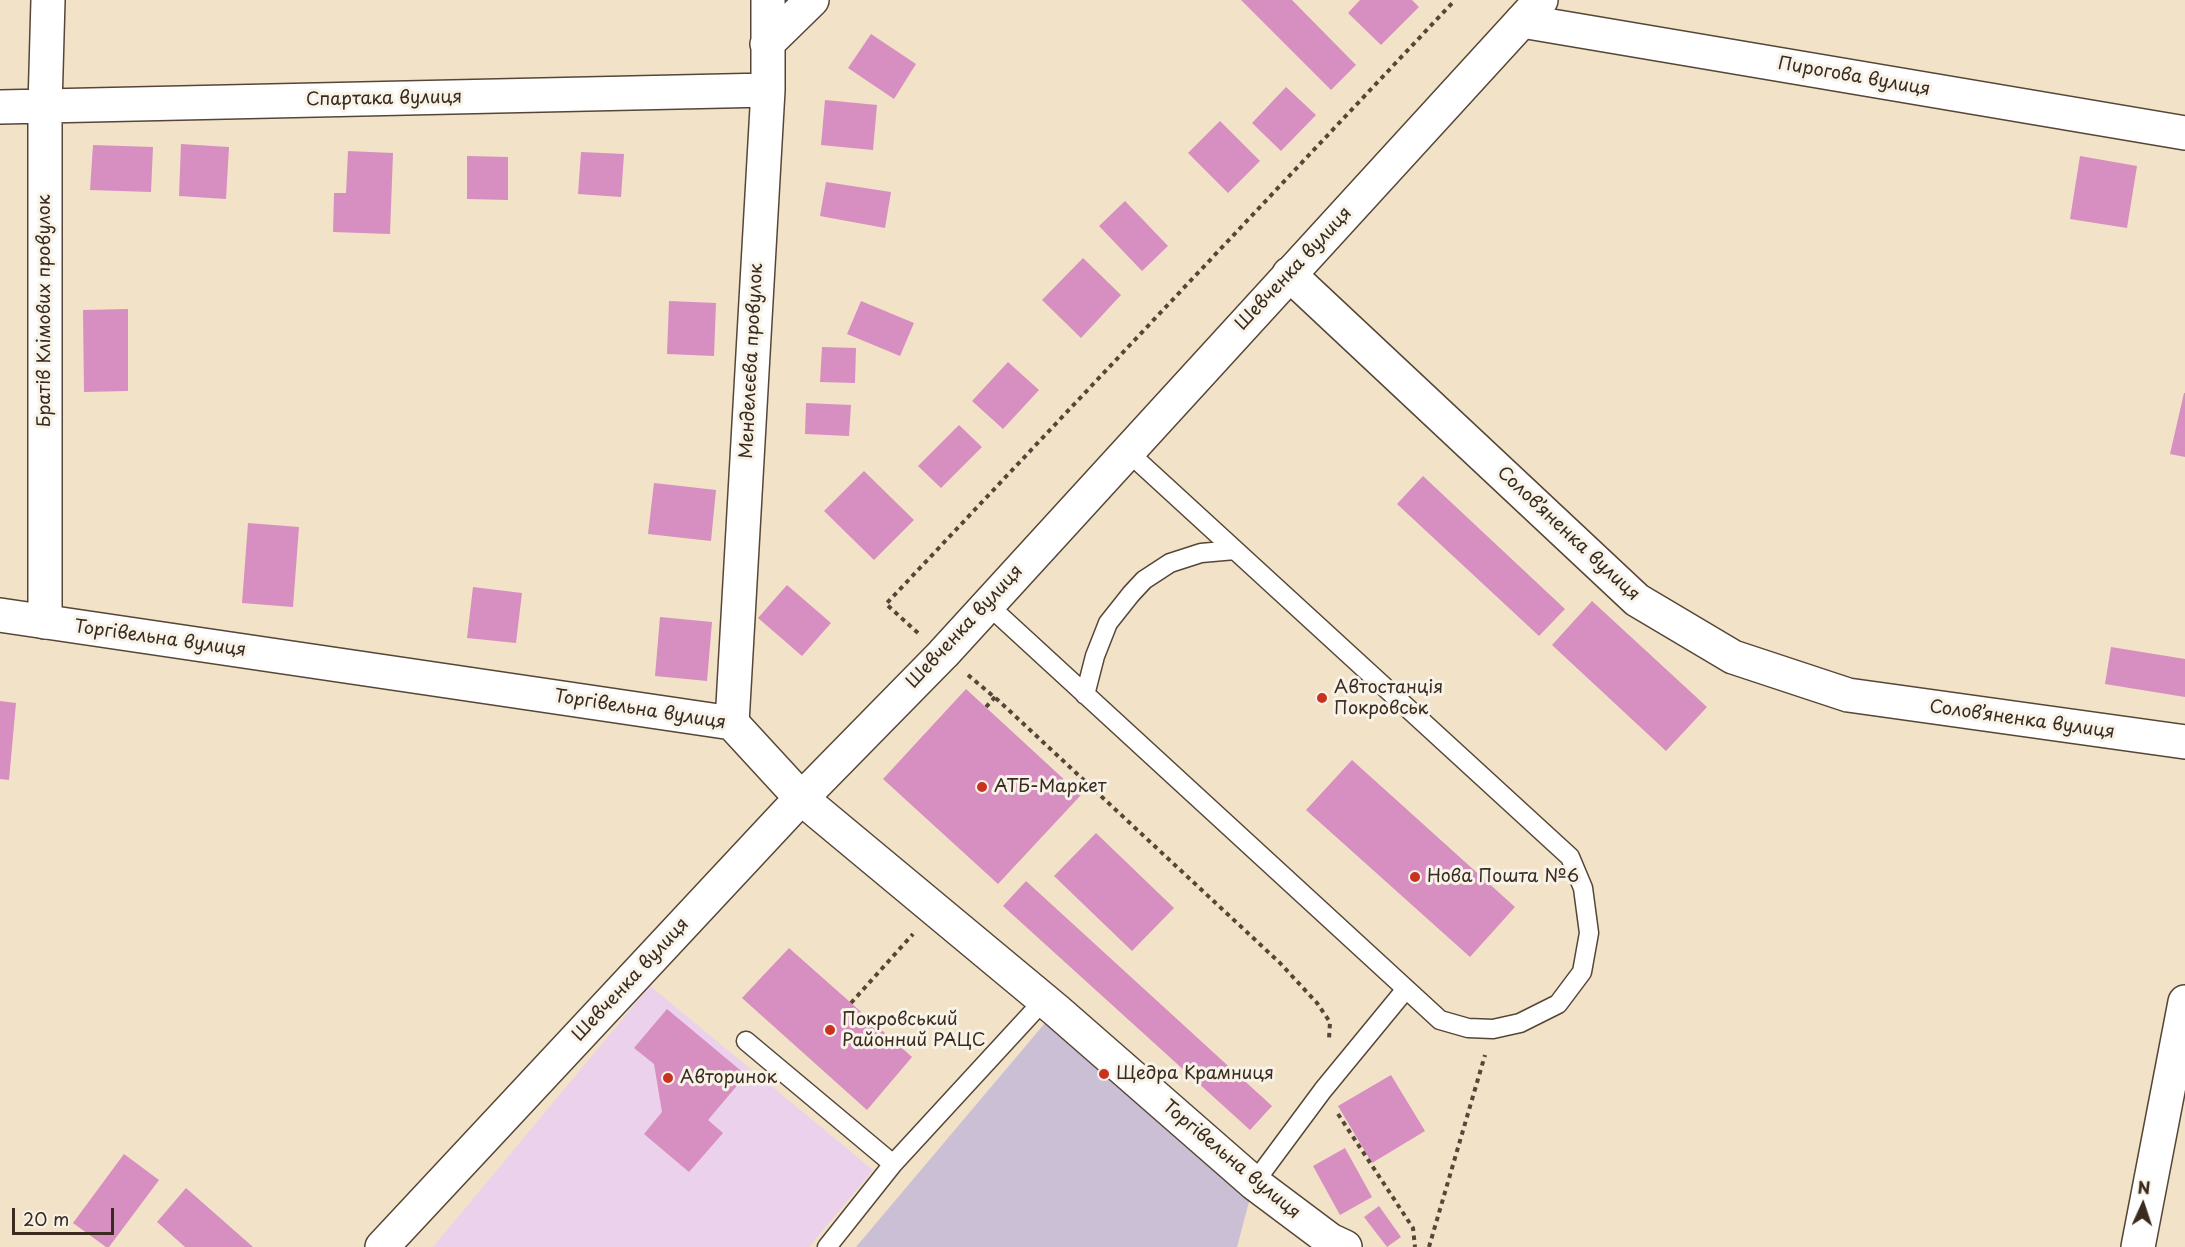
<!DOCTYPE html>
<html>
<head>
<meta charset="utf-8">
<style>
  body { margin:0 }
  #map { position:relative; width:2185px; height:1247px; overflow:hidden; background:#f2e2c7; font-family:"Playpen Sans",sans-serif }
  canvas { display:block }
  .north { position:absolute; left:2113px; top:1175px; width:60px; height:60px; -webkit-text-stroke:4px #f7f3e8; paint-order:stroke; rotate:3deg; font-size:16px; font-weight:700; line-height:24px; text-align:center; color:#3b2a1e }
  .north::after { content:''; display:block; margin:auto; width:21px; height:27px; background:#3b2a1e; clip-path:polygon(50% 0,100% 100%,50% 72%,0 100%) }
  .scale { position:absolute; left:12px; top:1208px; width:102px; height:27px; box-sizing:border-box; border:3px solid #3b2a1e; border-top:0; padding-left:8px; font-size:18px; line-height:21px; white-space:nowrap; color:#3b2a1e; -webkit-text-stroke:4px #f7f3e8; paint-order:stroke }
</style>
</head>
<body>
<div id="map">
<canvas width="2185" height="1247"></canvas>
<div class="north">N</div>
<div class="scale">20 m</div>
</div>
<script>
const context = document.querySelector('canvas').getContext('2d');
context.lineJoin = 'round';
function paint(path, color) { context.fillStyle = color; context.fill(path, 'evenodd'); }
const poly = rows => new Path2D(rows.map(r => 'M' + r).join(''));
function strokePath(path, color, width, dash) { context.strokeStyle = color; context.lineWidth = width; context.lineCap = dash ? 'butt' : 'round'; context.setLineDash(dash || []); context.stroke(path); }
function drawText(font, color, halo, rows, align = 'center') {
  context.font = font + ' "Playpen Sans",sans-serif'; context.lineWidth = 6; context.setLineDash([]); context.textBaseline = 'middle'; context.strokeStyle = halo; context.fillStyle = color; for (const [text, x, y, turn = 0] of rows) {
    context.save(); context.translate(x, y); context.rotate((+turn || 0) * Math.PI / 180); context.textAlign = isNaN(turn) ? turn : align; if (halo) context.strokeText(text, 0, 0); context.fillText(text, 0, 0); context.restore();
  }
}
paint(poly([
  [650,986,873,1170,809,1247,433,1247]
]), '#ebd1eb');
paint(poly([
  [1056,1010,1254,1183,1237,1247,856,1247]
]), '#cbbfd5');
paint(poly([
  [1241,0,1292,0,1356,65,1331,90],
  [1360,0,1412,0,1419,7,1381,45,1348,13],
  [871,34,916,64,894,99,848,68],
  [1286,87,1316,115,1281,151,1252,123],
  [825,100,877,105,873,150,821,145],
  [1220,121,1260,161,1228,193,1188,153],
  [181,144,229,147,226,199,179,196],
  [93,145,153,147,151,192,90,190],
  [348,151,393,153,390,234,333,232,334,193,346,193],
  [581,152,624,154,621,197,578,194],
  [467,156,508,157,508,200,467,199],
  [2080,156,2137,166,2127,228,2070,219],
  [826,182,891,192,885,228,820,216],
  [1125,201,1168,246,1142,271,1099,226],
  [1083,258,1121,295,1081,338,1042,300],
  [669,301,716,303,714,356,667,354],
  [861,301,914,323,900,356,847,334],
  [128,309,128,391,84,392,83,310],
  [822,347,856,348,855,383,820,382],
  [1008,362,1039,390,1003,429,972,401],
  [2184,393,2185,393,2185,457,2170,454],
  [806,403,851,405,849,436,805,434],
  [959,425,982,447,941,488,918,466],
  [864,471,914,520,874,560,824,511],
  [1423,476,1565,609,1539,636,1397,504],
  [654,483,716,490,711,541,648,534],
  [248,523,299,527,293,607,242,603],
  [787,585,831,623,802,656,758,618],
  [473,587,522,593,516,643,467,638],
  [1592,601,1707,707,1666,751,1552,645],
  [660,617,712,622,707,681,655,676],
  [2111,647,2185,659,2185,697,2105,684],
  [966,689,1081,795,998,884,883,779],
  [0,701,16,703,9,780,0,779],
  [1352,760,1515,907,1470,957,1306,810],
  [1096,833,1174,908,1132,951,1054,876],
  [1026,881,1272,1106,1250,1130,1003,906],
  [789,948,912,1057,867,1110,742,998],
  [667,1009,746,1075,708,1120,723,1133,689,1172,644,1134,662,1112,654,1064,634,1048],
  [1391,1075,1425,1131,1372,1163,1338,1106],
  [1345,1148,1372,1197,1340,1215,1313,1166],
  [124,1154,159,1180,109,1247,106,1247,73,1223],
  [186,1188,253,1247,185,1247,157,1222],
  [1379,1206,1401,1237,1387,1247,1364,1217]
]), '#d78fc2');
const service = poly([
  [987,604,1440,1020,1468,1028,1493,1029,1520,1023,1558,1004,1582,972,1589,933,1583,888,1570,857,1127,451],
  [1085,695,1095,656,1108,623,1131,594,1144,580,1170,563,1201,553,1235,550],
  [746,1041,893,1164,1044,1000],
  [1254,1183,1323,1090,1406,989],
  [827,1247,893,1164]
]);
const minor = poly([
  [1522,21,2185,133],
  [767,44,812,0],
  [0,107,768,90],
  [1289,274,1637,600,1733,657,1848,695,2185,742],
  [45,622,45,106,48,0],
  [732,723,768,90,768,0],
  [801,798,1056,1010,1254,1183,1330,1240,1345,1247],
  [2138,1247,2185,1002]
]);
const tertiary = poly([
  [0,615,732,723,801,798],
  [382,1247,788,812,943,654,1541,0]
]);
strokePath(service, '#564637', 21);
strokePath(minor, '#564637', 36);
strokePath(tertiary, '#564637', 36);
strokePath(poly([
  [918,633,886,604,1455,0],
  [968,675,999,701,1280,963,1317,1003,1330,1022,1329,1039],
  [986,707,995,697],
  [851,1003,913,934],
  [1338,1114,1413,1228,1415,1247],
  [1429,1247,1485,1055]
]), '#564637', 4, [4.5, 4.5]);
strokePath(service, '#fff', 18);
strokePath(minor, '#fff', 33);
strokePath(tertiary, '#fff', 33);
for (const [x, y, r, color] of [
  [1322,698,6,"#c8321e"],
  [982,787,6,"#c8321e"],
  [1415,877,6,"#c8321e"],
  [830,1030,6,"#c8321e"],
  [1104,1074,6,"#c8321e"],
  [668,1078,6,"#c8321e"]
]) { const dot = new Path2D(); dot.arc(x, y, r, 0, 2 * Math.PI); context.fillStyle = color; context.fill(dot); strokePath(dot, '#f7f3e8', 2); }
drawText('18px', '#3b2a1e', '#f7f3e8', [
  ["Пирогова вулиця",1854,77,10],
  ["Спартака вулиця",384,99,-1],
  ["Шевченка вулиця",1294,269,-47],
  ["Братів Клімових провулок",45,311,-90],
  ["Менделєєва провулок",752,361,-87],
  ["Солов’яненка вулиця",1568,534,43],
  ["Шевченка вулиця",965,627,-47],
  ["Торгівельна вулиця",160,639,8],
  ["Торгівельна вулиця",640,710,9],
  ["Солов’яненка вулиця",2022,720,8],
  ["Шевченка вулиця",631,980,-47],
  ["Торгівельна вулиця",1231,1160,40]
]);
drawText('18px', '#3b2a1e', '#f7f3e8', [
  ["Автостанція",1334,688],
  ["Покровськ",1334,709],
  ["АТБ-Маркет",994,787],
  ["Нова Пошта №6",1427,877],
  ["Покровський",842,1020],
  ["Районний РАЦС",842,1041],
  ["Щедра Крамниця",1116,1074],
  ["Авторинок",680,1078]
], 'left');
</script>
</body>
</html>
